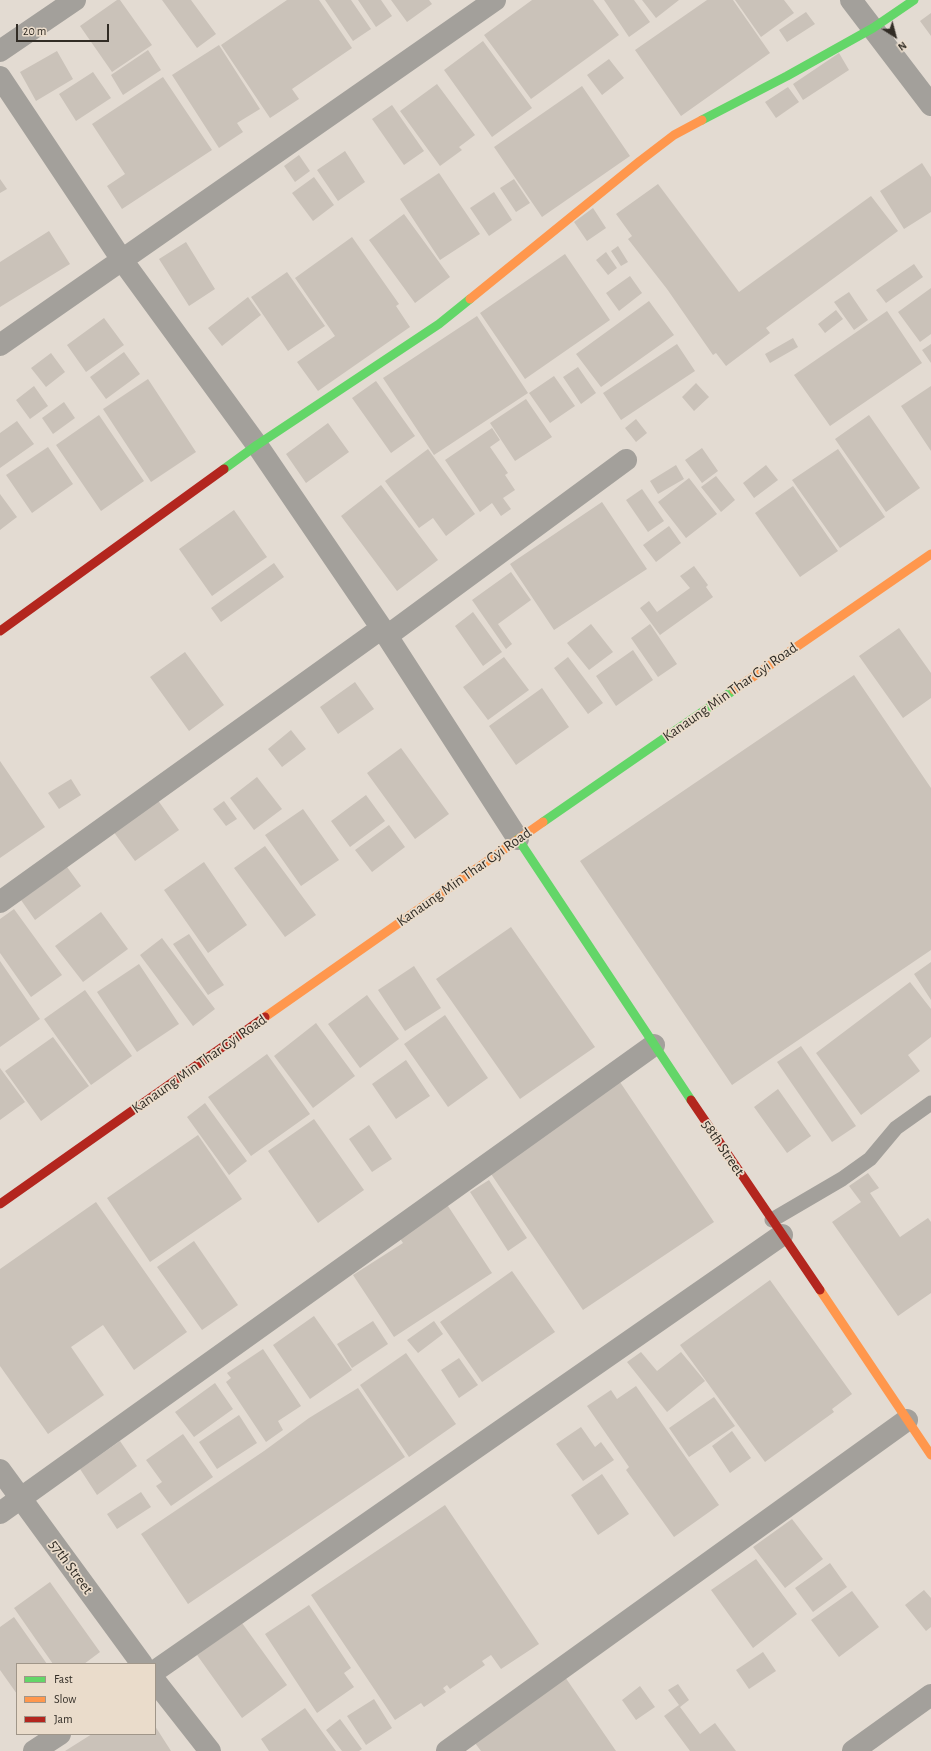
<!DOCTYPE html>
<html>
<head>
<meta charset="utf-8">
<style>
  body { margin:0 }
  #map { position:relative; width:931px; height:1751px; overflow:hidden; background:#e3dbd2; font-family:"Alegreya Sans",sans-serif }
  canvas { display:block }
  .legend { position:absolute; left:16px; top:1663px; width:140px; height:72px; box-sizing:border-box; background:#eadccb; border:1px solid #a09689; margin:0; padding:5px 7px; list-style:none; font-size:12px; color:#312c25 }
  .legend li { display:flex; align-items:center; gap:8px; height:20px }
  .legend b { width:20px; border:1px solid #a09689 }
  .north { position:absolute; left:875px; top:16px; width:40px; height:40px; -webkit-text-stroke:3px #eadccb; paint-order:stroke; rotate:144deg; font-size:11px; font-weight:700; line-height:16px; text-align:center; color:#312c25 }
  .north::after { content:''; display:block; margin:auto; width:14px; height:18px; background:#312c25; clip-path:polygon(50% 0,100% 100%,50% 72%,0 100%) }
  .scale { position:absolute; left:16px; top:24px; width:93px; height:18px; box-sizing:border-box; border:2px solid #312c25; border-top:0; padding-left:5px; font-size:12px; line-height:14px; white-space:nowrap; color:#312c25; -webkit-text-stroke:3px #eadccb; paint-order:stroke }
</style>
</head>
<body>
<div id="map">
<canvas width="931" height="1751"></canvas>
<ul class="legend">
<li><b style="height:5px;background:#63d668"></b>Fast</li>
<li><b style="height:5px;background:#ff974d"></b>Slow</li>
<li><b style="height:5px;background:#b3261e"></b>Jam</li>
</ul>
<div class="north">N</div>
<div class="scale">20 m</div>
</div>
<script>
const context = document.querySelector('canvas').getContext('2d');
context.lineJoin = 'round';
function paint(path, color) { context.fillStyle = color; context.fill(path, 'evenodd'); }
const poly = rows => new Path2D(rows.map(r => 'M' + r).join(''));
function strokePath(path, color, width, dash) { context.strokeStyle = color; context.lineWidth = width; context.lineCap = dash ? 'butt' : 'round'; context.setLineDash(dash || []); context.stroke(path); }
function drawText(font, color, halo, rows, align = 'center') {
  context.font = font + ' "Alegreya Sans",sans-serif'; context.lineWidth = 3.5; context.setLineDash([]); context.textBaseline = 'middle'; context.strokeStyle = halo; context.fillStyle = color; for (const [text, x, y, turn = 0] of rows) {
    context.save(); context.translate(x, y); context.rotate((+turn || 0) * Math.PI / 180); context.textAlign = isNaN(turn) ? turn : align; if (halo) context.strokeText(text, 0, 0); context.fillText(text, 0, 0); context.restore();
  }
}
paint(poly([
  [117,0,120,0,152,45,112,72,80,26],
  [162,0,191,0,216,34,197,48],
  [287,0,319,0,352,48,292,89,299,99,270,118,221,45],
  [325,0,351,0,371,29,353,41],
  [358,0,381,0,392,16,376,27],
  [391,0,429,0,432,4,407,22],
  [532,0,593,0,619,35,531,99,484,35],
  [604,0,634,0,650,22,629,37],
  [642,0,679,0,656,18],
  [707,0,733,0,770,53,681,116,635,50],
  [735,0,784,0,794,13,761,37],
  [806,12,815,24,787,42,779,30],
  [931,13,931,36,920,21],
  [483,41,532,108,492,137,444,70],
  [219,45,260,109,237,123,243,132,219,148,172,75],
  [148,50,161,70,123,95,111,75],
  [57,51,73,79,36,101,20,72],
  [839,53,849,70,803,100,793,84],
  [609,59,624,78,602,95,587,75],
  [93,72,111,98,76,121,59,94],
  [163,77,212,150,122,209,107,186,125,174,92,124],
  [437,84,475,135,459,147,462,150,440,166,400,111],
  [582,86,630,156,542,217,494,147],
  [788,87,799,102,776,118,765,102],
  [392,105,424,151,404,165,372,119],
  [345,151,365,182,338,201,317,170],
  [299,155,310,171,295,182,284,166],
  [922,163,931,177,931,212,904,229,880,191],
  [439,173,480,234,440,260,400,199],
  [314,177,334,205,313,221,292,193],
  [0,179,7,189,0,193],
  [514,179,530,203,516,212,500,188],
  [658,184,739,292,871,196,898,231,766,328,770,333,726,366,716,353,713,355,667,289,628,239,632,236,616,214],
  [494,192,512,220,489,236,470,208],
  [593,208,606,228,587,241,574,222],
  [404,214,450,277,415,303,369,240],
  [49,231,70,264,0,307,0,262],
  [352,237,399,304,396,306,410,327,318,391,297,362,335,336,295,278],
  [186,242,215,289,189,306,159,259],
  [618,246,628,262,621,266,611,251],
  [606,252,617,268,608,275,596,260],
  [565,254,610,320,525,379,480,313],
  [914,264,923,277,886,303,876,290],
  [287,272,325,326,288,351,251,297],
  [630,276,642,293,619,311,606,293],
  [931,288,931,334,920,342,898,312],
  [849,292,868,320,854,330,834,302],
  [248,297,261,315,222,346,208,328],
  [649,301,674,335,601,387,576,354],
  [836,310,843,319,825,333,818,324],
  [887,311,922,363,830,426,794,375],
  [477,316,528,393,434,455,383,378],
  [104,318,124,345,86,372,67,345],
  [793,338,798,347,770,363,765,354],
  [677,344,695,371,621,420,603,393],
  [931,344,931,363,922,350],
  [124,352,140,374,106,399,90,377],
  [51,353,65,372,46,387,31,368],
  [578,367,596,393,581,404,563,377],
  [554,376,575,406,550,423,529,393],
  [148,379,196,452,151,482,103,409],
  [376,381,415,436,391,453,352,398],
  [696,383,709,397,694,411,682,397],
  [34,386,48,406,30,419,16,400],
  [931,386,931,451,901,406],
  [526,399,552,437,515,461,490,423],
  [64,402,75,418,53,434,42,418],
  [99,415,144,481,101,511,56,445],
  [869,415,920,488,886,512,835,439],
  [636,419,647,433,636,442,625,428],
  [17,421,34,444,0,468,0,433],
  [328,423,349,452,306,483,286,454],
  [492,428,500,440,490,447,508,473,505,475,515,490,503,498,511,509,501,516,492,503,480,512,445,460],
  [48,447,73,484,32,513,6,475],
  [702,448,718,471,702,483,685,460],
  [428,449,475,514,446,536,433,518,419,528,385,481],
  [838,449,885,517,840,548,792,480],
  [676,465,684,479,658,494,650,481],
  [766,465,778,480,754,498,743,483],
  [716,476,735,500,721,512,701,487],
  [689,478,717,514,686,538,658,502],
  [381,485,438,560,397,591,341,516],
  [793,486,838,551,800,577,755,513],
  [642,489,664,521,648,532,626,500],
  [0,494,17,517,0,530],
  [602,502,647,569,554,630,510,564],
  [234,510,267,557,212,596,179,549],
  [669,526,681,543,656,562,643,545],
  [274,563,284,577,221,622,211,608],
  [694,566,708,585,706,587,713,597,660,635,640,608,649,601,657,612,690,588,680,576],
  [511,572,531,600,498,624,512,644,506,649,472,600],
  [473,612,502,652,483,666,455,626],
  [591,624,613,652,589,670,567,643],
  [650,624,677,664,658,677,631,638],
  [899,628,931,673,931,698,903,718,859,656],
  [633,650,653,680,616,706,596,676],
  [185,652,224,705,189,731,150,677],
  [504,657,529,690,488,720,463,687],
  [568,657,603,703,588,714,554,668],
  [854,675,931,788,931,950,732,1085,580,861],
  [355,682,374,709,338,734,320,707],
  [542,688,569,727,516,765,489,726],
  [291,730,306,749,282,767,268,749],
  [401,748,449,814,415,839,367,773],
  [0,761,45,827,0,858],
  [257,777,282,809,254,830,230,798],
  [71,779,81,795,59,809,48,793],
  [366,795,385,821,350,847,331,821],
  [157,799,179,830,135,861,113,831],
  [224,801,237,819,226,826,213,809],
  [303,809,339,860,301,886,265,835],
  [389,825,405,847,372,872,355,850],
  [265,846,316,915,285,937,234,868],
  [204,862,247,925,208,953,164,890],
  [67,867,81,886,35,920,21,900],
  [14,909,62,975,31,997,0,953,0,919],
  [101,912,128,949,83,982,55,946],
  [511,927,595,1047,520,1099,436,979],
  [189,934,224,985,208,995,173,944],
  [162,938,215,1009,193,1026,140,955],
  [0,961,40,1019,0,1047],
  [931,962,931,1000,914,974],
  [139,964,179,1024,137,1052,97,992],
  [414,966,441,1008,405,1031,378,990],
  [910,982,931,1009,931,1037,908,1055,920,1071,861,1115,816,1053],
  [85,990,132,1056,91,1085,44,1019],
  [367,995,399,1039,360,1068,328,1024],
  [445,1015,488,1078,448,1107,404,1044],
  [316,1023,355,1076,313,1108,274,1056],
  [53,1037,89,1086,41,1121,5,1071],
  [801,1046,856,1126,832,1142,777,1062],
  [267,1054,310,1114,251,1156,208,1097],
  [406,1060,430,1096,396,1119,372,1084],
  [0,1068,25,1102,0,1120],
  [620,1082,714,1222,583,1310,489,1171],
  [778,1089,811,1136,787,1153,754,1107],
  [205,1103,247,1161,229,1175,187,1117],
  [314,1119,364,1190,318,1223,268,1151],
  [369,1125,392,1159,372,1172,349,1139],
  [198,1135,242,1199,150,1262,107,1198],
  [868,1173,879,1188,870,1193,900,1237,928,1218,931,1222,931,1293,898,1316,832,1222,861,1202,849,1186],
  [489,1180,527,1238,508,1251,470,1192],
  [96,1202,187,1332,134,1370,103,1325,71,1347,104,1395,48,1434,0,1366,0,1269],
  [446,1203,492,1273,394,1337,353,1275,403,1243,397,1234],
  [194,1241,238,1305,202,1330,157,1267],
  [512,1271,555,1332,482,1382,440,1322],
  [770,1280,852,1394,832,1409,834,1412,765,1462,680,1345],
  [314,1316,352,1370,310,1399,273,1345],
  [373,1321,388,1344,352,1368,337,1344],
  [434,1321,443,1334,418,1353,407,1340],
  [263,1349,301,1406,278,1421,283,1430,266,1442,226,1382,231,1378,227,1373],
  [641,1352,657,1371,681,1352,705,1381,667,1412,627,1362],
  [406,1353,456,1424,409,1457,360,1385],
  [459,1358,478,1385,459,1398,441,1370],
  [215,1383,233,1409,194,1437,175,1412],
  [636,1386,719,1505,674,1537,626,1470,629,1467,587,1406,611,1390,617,1399],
  [358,1388,405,1457,188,1604,141,1534,264,1451,309,1418],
  [714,1397,735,1426,689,1457,669,1428],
  [239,1415,257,1443,217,1469,199,1442],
  [581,1427,595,1447,601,1442,614,1460,583,1481,556,1444],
  [732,1431,751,1458,730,1473,712,1446],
  [183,1434,213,1477,171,1506,156,1486,162,1482,146,1460],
  [120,1441,137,1466,97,1495,80,1469],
  [602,1474,629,1514,598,1535,571,1495],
  [141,1492,151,1507,117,1529,107,1514],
  [445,1505,539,1644,501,1669,491,1655,482,1661,485,1665,450,1689,447,1685,443,1688,446,1692,424,1707,421,1703,395,1720,311,1595],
  [792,1519,823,1559,785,1588,753,1547],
  [756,1559,797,1614,753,1648,711,1590],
  [830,1563,847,1587,813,1612,795,1588],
  [50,1582,100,1652,84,1664,53,1664,14,1608],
  [924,1590,931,1598,931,1627,926,1631,905,1605],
  [852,1591,879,1627,839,1657,811,1620],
  [309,1605,351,1668,344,1673,354,1687,317,1713,265,1634],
  [14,1617,47,1664,17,1664,17,1694,0,1670,0,1627],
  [242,1623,287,1685,242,1718,197,1655],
  [763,1652,776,1671,749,1689,736,1670],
  [563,1674,616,1751,481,1751,472,1739],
  [678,1684,689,1700,680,1707,700,1734,715,1723,736,1751,690,1751,664,1716,679,1705,668,1690],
  [640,1686,655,1707,636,1720,622,1700],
  [374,1699,392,1728,366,1745,347,1716],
  [305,1708,336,1751,269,1751,261,1739],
  [340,1719,362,1749,359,1751,342,1751,326,1730],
  [155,1726,171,1751,65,1751,92,1734,155,1734]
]), '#cac2b9');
strokePath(poly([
  [772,1220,842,1179,870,1159,896,1128,931,1103]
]), '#a3a09b', 15);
strokePath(poly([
  [851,0,931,105],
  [0,51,75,0],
  [0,77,122,260,257,445,387,636,518,839],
  [0,345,495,0],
  [387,636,626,460],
  [0,902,382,628],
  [0,1470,142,1664],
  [0,1513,654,1045],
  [155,1671,782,1235],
  [155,1681,210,1751],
  [34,1751,60,1734],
  [447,1751,907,1420],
  [853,1751,931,1695]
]), '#a3a09b', 22);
strokePath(poly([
  [702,120,787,76,873,28,914,0],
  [224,469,257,445,439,324,470,299],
  [543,822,734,690],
  [518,839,691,1100]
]), '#63d668', 9);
strokePath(poly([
  [470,299,640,161,674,135,702,120],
  [734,690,931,554],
  [265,1017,543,822],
  [820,1290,931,1455]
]), '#ff974d', 9);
strokePath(poly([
  [0,631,224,469],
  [691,1100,820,1290],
  [0,1204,265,1017]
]), '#b3261e', 9);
drawText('15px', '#312c25', '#eadccb', [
  ["Kanaung Min Thar Gyi Road",730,692,-35],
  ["Kanaung Min Thar Gyi Road",464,877,-35],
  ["Kanaung Min Thar Gyi Road",199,1064,-35],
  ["58th Street",723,1148,56],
  ["57th Street",71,1567,54]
]);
</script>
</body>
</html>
